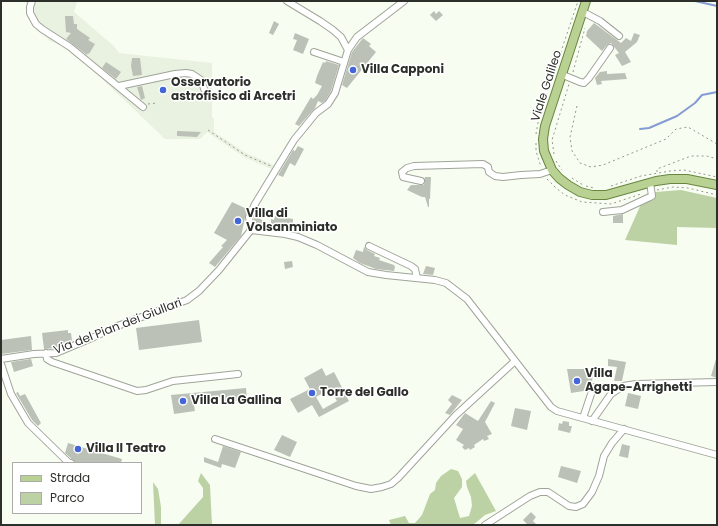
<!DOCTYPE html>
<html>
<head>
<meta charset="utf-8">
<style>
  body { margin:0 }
  #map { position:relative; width:718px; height:526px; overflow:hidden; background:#f8fdf2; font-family:Poppins,sans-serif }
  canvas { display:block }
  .frame { position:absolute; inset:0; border:2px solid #2d2f2b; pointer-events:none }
  .legend { position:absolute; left:12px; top:462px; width:130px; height:52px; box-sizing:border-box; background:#fff; border:1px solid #abacaa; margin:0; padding:5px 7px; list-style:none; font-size:12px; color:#2d2f2b }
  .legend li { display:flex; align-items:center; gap:8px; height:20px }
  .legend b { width:20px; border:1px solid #abacaa }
</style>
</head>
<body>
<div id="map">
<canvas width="718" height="526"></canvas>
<div class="frame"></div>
<ul class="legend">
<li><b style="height:5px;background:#b9d294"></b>Strada</li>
<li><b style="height:11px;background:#bcd1a4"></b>Parco</li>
</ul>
</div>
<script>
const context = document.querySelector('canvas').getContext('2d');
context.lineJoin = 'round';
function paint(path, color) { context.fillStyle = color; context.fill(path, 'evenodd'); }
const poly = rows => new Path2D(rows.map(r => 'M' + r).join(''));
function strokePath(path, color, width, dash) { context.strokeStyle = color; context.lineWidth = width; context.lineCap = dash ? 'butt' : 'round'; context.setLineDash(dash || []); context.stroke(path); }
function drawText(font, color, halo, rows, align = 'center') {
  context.font = font + ' Poppins,sans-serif'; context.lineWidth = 3; context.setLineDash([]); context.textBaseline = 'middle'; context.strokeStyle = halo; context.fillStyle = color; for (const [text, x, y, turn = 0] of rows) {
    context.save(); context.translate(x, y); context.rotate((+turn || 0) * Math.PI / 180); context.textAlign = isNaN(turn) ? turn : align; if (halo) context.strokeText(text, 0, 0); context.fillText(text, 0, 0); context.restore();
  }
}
paint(poly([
  [24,1,77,1,74,12,114,46,119,53,212,63,212,117,214,119,214,132,246,153,276,166,274,170,244,157,207,132,200,139,165,139,76,54,62,46,50,41,35,28,29,16,32,9]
]), '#e9f2e0');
paint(poly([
  [681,190,717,198,717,228,677,227,677,245,625,240,641,204,654,197,655,192],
  [451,469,458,471,462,479,462,487,454,498,460,518,469,516,472,506,471,497,467,487,466,481,475,473,496,511,485,515,473,525,391,525,389,520,405,516,409,523,415,523,422,515,430,494,435,490,436,483,441,476],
  [201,473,210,485,212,525,178,525,203,497,203,488,198,481],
  [153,482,158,489,161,507,161,525,155,525]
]), '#bcd1a4');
strokePath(poly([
  [695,1,717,6],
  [640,129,649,128,677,116,695,103,702,95,717,92]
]), '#859bd4', 2);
paint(poly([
  [434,11,436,14,439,11,443,15,436,21,430,15],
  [65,16,73,16,74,24,77,24,77,29,90,38,88,40,95,44,89,54,88,53,87,55,66,39,71,33,66,32],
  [274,21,279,24,273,35,269,33],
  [594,23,621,43,626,38,631,41,634,33,640,35,637,42,625,52,631,62,622,66,615,55,619,53,611,43,607,45,602,51,586,36,587,31],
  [295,33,309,39,303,54,293,50,297,40,293,39],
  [363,38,371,44,369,46,376,52,347,88,342,85,352,52],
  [132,58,140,58,142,75,133,76,131,66],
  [326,61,339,65,331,91,325,101,322,103,318,101,315,108,299,126,295,124,311,97,313,99,317,95,322,86,315,83,317,76,323,62,325,63],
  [106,62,121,72,116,79,102,68],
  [607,71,607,74,625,73,627,79,601,81,602,84,597,85,595,78,600,72],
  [142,86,145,98,141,100,137,87],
  [177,131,201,132,197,137,177,136],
  [298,146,304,149,295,166,290,163,283,177,278,175,293,150,295,151],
  [425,177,431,177,430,199,429,199,429,207,428,207,425,197,422,197,407,190,411,185,424,185],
  [232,202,247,209,241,236,215,267,209,263,223,247,221,246,227,240,214,233],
  [623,214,623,223,613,223,613,216],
  [255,215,271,227,271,219,274,220,275,216,293,219,293,225,301,228,299,233,292,230,260,227,254,223,254,218],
  [364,247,367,250,375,254,374,256,380,258,379,260,394,265,395,267,394,271,376,269,360,263,353,258,356,250,363,252],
  [292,261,293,267,285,269,284,262],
  [426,266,435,268,433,275,423,274],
  [199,320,202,342,139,350,136,328],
  [68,330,68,333,71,333,72,341,57,348,44,349,42,333],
  [31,336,32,350,1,354,1,340],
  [31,359,33,366,14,372,11,362],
  [608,359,626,362,622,381,614,381,617,367,608,366],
  [716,359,717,359,717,378,711,376],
  [322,368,326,376,334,372,349,401,319,417,312,405,298,413,290,399,310,389,304,378],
  [330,389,337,401,323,409,316,397],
  [567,369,593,369,592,383,609,383,609,390,590,390,571,393],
  [246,388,247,400,222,402,222,397,193,400,195,411,174,414,171,395],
  [18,392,20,396,25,394,41,423,38,426,32,420,16,393],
  [628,393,641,396,638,409,625,406],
  [452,395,462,400,450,415,445,413,452,404,448,400],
  [491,401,495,403,485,422,492,434,487,436,489,439,484,441,483,439,474,445,475,447,470,450,469,448,465,450,462,447,464,445,456,440,463,429,456,425,465,413,478,421],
  [515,408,531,411,527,430,511,426],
  [563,421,569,422,569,426,572,426,570,433,558,430,559,423,562,424],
  [282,435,297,442,290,457,274,450],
  [68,443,122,459,121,463,108,462,108,463,80,463,75,462,65,453],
  [622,444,630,446,628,458,619,456],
  [223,446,241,452,235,468,222,464,221,468,204,462,204,457,218,462],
  [561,466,581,471,577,483,558,477],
  [531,512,536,517,533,521,537,525,528,525,523,520]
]), '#bbc1b6');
const minor = poly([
  [32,1,30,7,30,13,36,24,42,29,70,47,143,107],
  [287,1,320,21,333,30,341,37,348,50],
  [583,12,600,21,619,36],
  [314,52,344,62],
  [563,75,580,82,584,83,589,78,610,48],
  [119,86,175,74,186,73,192,74,201,80,206,94],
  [421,181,403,177,402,172,407,168,414,166,483,164,488,167,489,172,495,176,503,177,521,175,540,174,552,170],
  [603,212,622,210,650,197,652,196,650,183],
  [251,230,285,234,298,237,317,245,368,272,386,275,435,280,446,283,467,299,551,407,557,411,717,455],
  [251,230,249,217,255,204,294,140,316,113,328,104,335,93,348,50,357,37,404,1],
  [369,246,411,266,415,269,417,278],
  [46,353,47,359,52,362,137,391,146,390,173,381,238,374],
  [1,359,34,354,56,353,94,337,115,327,187,300,199,291,219,270,251,230],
  [1,364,11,394,28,423,68,462,71,463],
  [583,418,591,394],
  [592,421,611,394,623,386,636,384,717,382],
  [215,439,356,486,371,489,382,487,391,484,398,478,456,415,515,361],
  [485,525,530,496,540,492,548,492,569,506,576,507,583,504,592,492,599,476,604,456,612,443,624,429]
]);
const major = poly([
  [586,1,545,126,543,139,544,151,552,170,559,178,568,185,580,192,592,195,606,195,656,181,670,179,687,179,717,185]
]);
strokePath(minor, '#9fa499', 8);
strokePath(major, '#698540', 10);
strokePath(poly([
  [573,72,585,28],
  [148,104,157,103],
  [577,106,570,137,572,151,580,163,591,167,603,165,666,139,676,129,688,127,717,144],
  [208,130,245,155,271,166],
  [536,134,539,117,578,1],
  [536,143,536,151,541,167],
  [554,154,552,140,569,84],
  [556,161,562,170],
  [657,172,657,169,691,156,707,156,717,159],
  [572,178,583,185],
  [547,179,556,188,565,195,582,202,611,204,641,194],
  [586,186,594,188],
  [611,186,641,176,670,171,684,170,717,177],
  [657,190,673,187,688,188,717,195]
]), '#949790', 1, [2, 3]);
strokePath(minor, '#fff', 6);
strokePath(major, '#b9d294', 8);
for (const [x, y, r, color] of [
  [353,70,4,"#4465d8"],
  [163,90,4,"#4465d8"],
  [238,221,4,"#4465d8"],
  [577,381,4,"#4465d8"],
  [312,393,4,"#4465d8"],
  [183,401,4,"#4465d8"],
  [78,449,4,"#4465d8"]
]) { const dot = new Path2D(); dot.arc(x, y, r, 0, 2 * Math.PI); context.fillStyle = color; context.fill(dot); strokePath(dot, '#fff', 1.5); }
drawText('bold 12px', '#2d2f2b', '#fff', [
  ["Villa Capponi",361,70],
  ["Osservatorio",171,83],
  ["astrofisico di Arcetri",171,97],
  ["Villa di",246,214],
  ["Volsanminiato",246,228],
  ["Villa",585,374],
  ["Agape-Arrighetti",585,388],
  ["Torre del Gallo",320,393],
  ["Villa La Gallina",191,401],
  ["Villa Il Teatro",86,449]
], 'left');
drawText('12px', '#2d2f2b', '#fff', [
  ["Viale Galileo",547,86,-72],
  ["Via del Pian dei Giullari",118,327,-21]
]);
</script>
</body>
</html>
